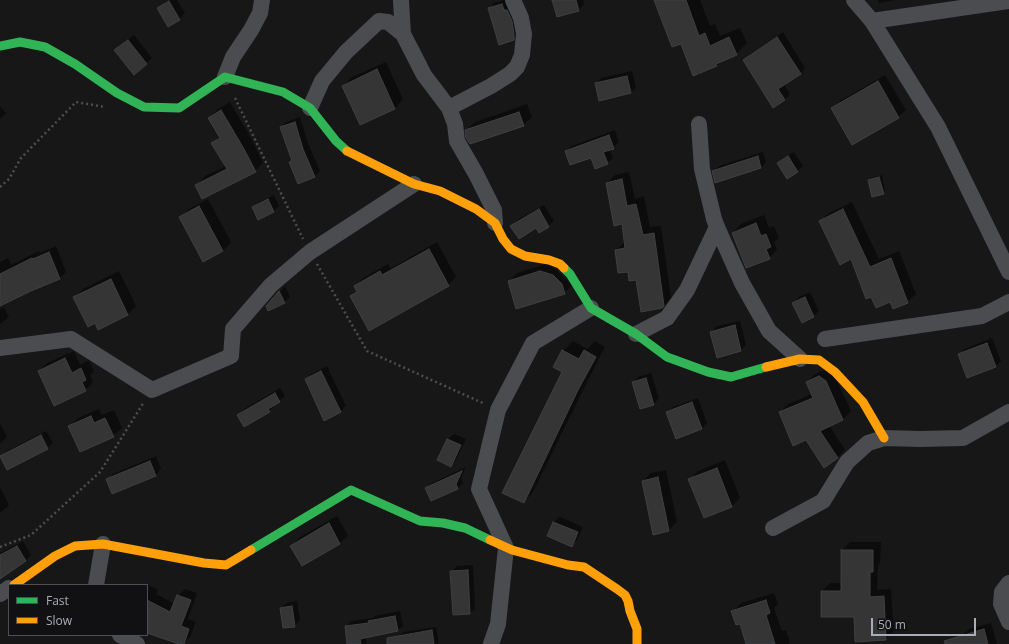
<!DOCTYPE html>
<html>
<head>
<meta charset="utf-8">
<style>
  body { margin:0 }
  #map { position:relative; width:1009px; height:644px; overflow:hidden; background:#171717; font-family:"Open Sans",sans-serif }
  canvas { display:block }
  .legend { position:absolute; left:8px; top:584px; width:140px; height:52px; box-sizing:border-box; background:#111113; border:1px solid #4d4f55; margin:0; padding:5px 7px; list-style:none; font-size:12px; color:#a8adb8 }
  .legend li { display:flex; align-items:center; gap:8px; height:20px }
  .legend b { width:20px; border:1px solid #4d4f55 }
  .scale { position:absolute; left:871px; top:618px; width:105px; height:18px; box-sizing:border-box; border:2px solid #a8adb8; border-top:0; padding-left:5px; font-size:12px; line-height:14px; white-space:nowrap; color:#a8adb8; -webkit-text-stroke:3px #111113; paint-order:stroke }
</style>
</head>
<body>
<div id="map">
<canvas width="1009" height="644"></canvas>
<ul class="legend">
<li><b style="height:5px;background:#30b455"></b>Fast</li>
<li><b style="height:5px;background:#ff9f0a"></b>Slow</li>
</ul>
<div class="scale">50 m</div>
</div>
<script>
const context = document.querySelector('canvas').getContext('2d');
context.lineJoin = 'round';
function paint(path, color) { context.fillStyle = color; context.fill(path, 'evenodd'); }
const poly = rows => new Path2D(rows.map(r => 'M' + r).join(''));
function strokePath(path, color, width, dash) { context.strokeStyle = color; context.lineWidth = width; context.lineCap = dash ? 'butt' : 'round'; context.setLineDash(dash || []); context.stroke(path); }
paint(poly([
  [168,0,177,0,185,13,179,19,158,9],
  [504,0,508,0,519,34,513,39,489,8,494,3],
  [553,0,583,0,584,4,579,10,557,16],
  [655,0,700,0,710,26,715,24,720,36,740,28,747,43,736,54,722,60,717,66,681,43],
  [878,0,896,0,879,3],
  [783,32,805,68,800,74,784,84,790,94,785,100,744,60,749,55],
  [134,35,152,58,134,74,121,45],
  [386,62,403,99,395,108,361,124,343,86,352,77],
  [632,71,636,87,631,92,596,84,601,78],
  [885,75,906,110,898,117,832,109,840,101],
  [230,102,252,140,263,163,255,171,197,185,205,176,226,166,212,143,220,136,209,118,218,109],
  [527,104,532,117,523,125,466,130,475,122],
  [0,106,6,113,0,119],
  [300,117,308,143,320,171,315,176,291,162,292,160,281,127,286,122],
  [615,130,619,142,613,148,609,149,613,158,607,163,592,156,566,151,572,146],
  [603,147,608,162,606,162,601,148],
  [763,152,766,162,761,167,716,182,713,172,719,166],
  [794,152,803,166,797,171,787,178,778,164,783,158],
  [629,172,635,199,644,196,650,227,661,226,671,298,662,308,629,270,616,250,625,242,623,223,607,183,615,175],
  [882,175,885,191,883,193,869,180,871,178],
  [274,195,279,206,274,211,254,207,259,202],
  [208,199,231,242,223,251,180,218,189,209],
  [852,202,879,259,899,251,916,294,907,302,891,301,820,221,829,213],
  [544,205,554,221,548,226,512,226,517,220],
  [764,215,769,228,774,226,779,238,774,242,777,250,769,258,733,233,741,224],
  [437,242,456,277,448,285,352,296,358,290,355,286,363,278,388,264,391,268],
  [56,246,66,272,59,279,0,293,0,262,8,258,11,265,39,251,40,253],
  [549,263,572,285,564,293,509,281,517,273],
  [119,271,136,306,128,314,99,328,96,322,75,298,83,289],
  [285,286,290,297,285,302,267,306],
  [810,292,819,311,813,316,794,303,799,297],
  [4,307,9,317,0,324,0,309],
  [740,321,746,345,741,350,718,356,712,332,717,326],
  [992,338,1001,361,995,367,959,355,965,349],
  [573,341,587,349,595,341,605,347,588,380,533,492,524,502,563,371,563,351],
  [74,351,80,365,89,360,94,371,90,375,93,382,85,390,39,371,47,363],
  [327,366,346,406,340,412,306,379,311,374],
  [828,369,833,373,851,411,843,419,829,425,845,450,837,458,806,439,780,412,788,404,812,394,807,382,815,374],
  [651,373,659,398,654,404,640,408,633,382,638,377],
  [280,388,285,396,274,405,274,406,269,411,238,415,244,409],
  [698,398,707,423,702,428,677,438,668,412,673,407],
  [99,409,102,415,114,410,122,428,113,436,70,426,78,418],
  [0,423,7,437,0,443],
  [46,431,53,443,47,449,2,456,7,451],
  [454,434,466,439,456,460,451,466,439,460,448,439],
  [156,456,161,469,156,475,112,493,107,480,113,474],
  [725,460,740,498,732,506,689,480,698,471],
  [466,467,461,478,463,483,458,488,432,500,426,489,432,483],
  [666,470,677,522,669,530,654,533,643,481,651,473],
  [0,487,9,505,0,513],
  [337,516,348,535,340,543,302,565,291,546,300,537],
  [560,517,583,527,577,540,572,545,548,535,554,522],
  [23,541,31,555,25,561,0,570,0,553],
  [850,542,881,542,880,563,878,566,877,590,891,589,894,631,886,639,822,591,830,583,842,583,842,550],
  [473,565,475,608,470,613,451,572,457,566],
  [147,584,158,590,156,594,175,604,178,596,185,589,197,593,188,619,196,622,190,637,183,644,147,630],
  [774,593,778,604,774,608,782,631,786,630,790,642,788,644,747,644,740,622,732,612,741,603],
  [297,601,300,620,294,626,281,608,287,603],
  [400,611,403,625,398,630,366,636,366,644,348,644,346,626,352,621,373,618,375,616],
  [991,623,997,644,964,644,962,636,969,629],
  [436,627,439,644,399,644,399,636,403,632]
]), '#0007');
const building = poly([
  [552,0,576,0,579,11,557,17,552,0],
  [654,0,686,0,699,36,705,33,710,46,729,37,737,55,716,64,717,66,693,76,681,44,672,47,654,0],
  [169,1,180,20,168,27,157,8,169,1],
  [502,4,504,10,507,10,512,21,514,34,514,40,499,45,488,8,502,4],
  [777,37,801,74,778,89,785,100,773,108,743,60,777,37],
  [128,40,147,64,134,75,114,50,128,40],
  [377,69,395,109,360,125,342,86,377,69],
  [627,76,631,93,599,101,595,83,627,76],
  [878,81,899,118,852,145,831,108,878,81],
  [221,110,244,149,256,172,202,199,195,185,227,169,211,143,220,138,208,118,221,110],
  [519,112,524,126,470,144,466,138,465,130,519,112],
  [295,122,303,149,315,177,298,184,289,162,292,161,280,127,295,122],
  [609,135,614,149,603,152,608,164,595,169,591,158,570,165,565,151,609,135],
  [758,156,761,168,715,183,712,171,758,156],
  [788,156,798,172,787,179,777,163,788,156],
  [879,177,884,194,872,197,868,180,879,177],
  [622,179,627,206,636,204,643,235,654,233,664,306,662,308,641,312,636,280,629,281,628,272,618,273,615,250,625,248,622,224,614,226,606,183,622,179],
  [268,199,274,212,258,220,252,207,268,199],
  [199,206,223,251,203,262,179,217,199,206],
  [539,209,549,227,539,233,536,228,519,239,510,226,539,209],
  [843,209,870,267,891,258,908,303,893,309,890,302,876,308,871,297,866,299,851,259,840,265,819,221,843,209],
  [756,223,761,236,766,234,771,247,766,249,770,259,746,268,732,233,756,223],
  [429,249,449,286,369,331,350,296,357,292,354,286,380,271,382,275,429,249],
  [49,252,60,279,31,291,0,306,0,274,32,258,33,259,49,252],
  [540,271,553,275,562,284,565,294,516,309,508,281,540,271],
  [111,279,128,315,98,330,95,323,88,327,73,297,111,279],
  [279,291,285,303,268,311,266,306,279,291],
  [805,297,814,317,802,323,792,303,805,297],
  [735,325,741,351,717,358,710,332,735,325],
  [987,343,996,367,967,378,958,354,987,343],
  [562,350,579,359,584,350,596,357,578,390,524,503,502,493,562,372,553,367,562,350],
  [65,358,72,373,81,368,86,380,82,382,86,391,54,406,38,371,65,358],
  [321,371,341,412,324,421,305,379,321,371],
  [819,376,826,381,843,420,820,431,838,458,824,468,806,440,793,446,779,412,813,398,806,382,819,376],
  [646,378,654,405,640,409,632,382,646,378],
  [275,393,280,402,268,409,270,412,244,427,237,415,275,393],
  [692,402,702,429,676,439,666,412,692,402],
  [91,416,94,423,105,418,114,437,80,452,68,426,91,416],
  [41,435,48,449,7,470,0,456,41,435],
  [447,439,461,445,451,467,437,460,447,439],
  [150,461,156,476,112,494,106,479,150,461],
  [717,468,732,507,704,518,688,479,717,468],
  [462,471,456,484,458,489,431,501,425,488,462,471],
  [658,477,669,531,653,535,642,481,658,477],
  [553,522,578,532,572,547,547,536,553,522],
  [329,523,340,544,302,566,290,546,329,523],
  [17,546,26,561,0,579,0,555,17,546],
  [841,550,873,550,873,572,870,572,870,597,884,596,886,640,855,642,854,617,821,617,821,591,841,591,841,550],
  [468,570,470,614,453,615,450,571,468,570],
  [177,595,191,600,181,626,189,629,184,644,179,644,147,633,147,600,170,612,177,595],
  [766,600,770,613,766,615,775,644,746,644,740,624,736,625,731,611,766,600],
  [292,606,295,627,283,628,280,608,292,606],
  [395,616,398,631,360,639,361,644,347,644,345,626,369,623,368,621,395,616],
  [984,629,988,644,945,644,944,641,984,629],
  [432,630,434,644,387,644,387,638,432,630]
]);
paint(building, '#353536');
strokePath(building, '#3f4043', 1);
strokePath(poly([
  [235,98,303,239],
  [0,187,9,179,21,158,76,102,105,107],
  [317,264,367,351,485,404],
  [0,547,31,535,100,472,144,402]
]), '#4d4e52', 2.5, [2, 3]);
strokePath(poly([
  [854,0,872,21,938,127,1009,272],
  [401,1,403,34],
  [872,21,1009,1],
  [225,77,233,57,251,30,260,13,262,0],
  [310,108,322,81,346,52,379,21,388,22,403,34,424,75,449,108,455,124,457,141,476,174,494,210,495,223],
  [449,108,491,86,510,74,517,67,522,55,524,34,521,18,513,0],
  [699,124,702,169,714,219,717,227,742,283,769,331,800,359],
  [636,334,667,318,687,290,717,227],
  [825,339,982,316,1009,302],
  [0,348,71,339,152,390,231,356,233,329,271,285,310,252,414,184],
  [773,528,823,501,847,462,868,443,884,438,920,439,963,438,1009,412],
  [1009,583,1002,592,1001,604,1009,622],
  [96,585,103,544],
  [0,594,9,588],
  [120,635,137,644],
  [491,644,498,624,506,548,479,489,498,410,533,343,591,308]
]), '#4b4c50', 16);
strokePath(poly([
  [0,46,20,42,45,47,75,64,117,93,144,107,179,108,225,77,283,92,310,108,336,141,347,151],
  [564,268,570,274,591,308,636,334,667,357,708,372,731,377,766,367],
  [251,550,351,490,420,521,443,523,465,528,490,540]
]), '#30b455', 9);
strokePath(poly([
  [347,151,414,184,440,191,476,209,495,223,503,239,511,249,525,256,549,260,560,264,564,268],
  [766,367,800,359,819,360,835,372,863,402,884,438],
  [490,540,512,550,568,565,584,567,617,589,625,595,628,601,630,611,637,629,637,644],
  [14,585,55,556,75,546,103,544,204,563,226,565,251,550]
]), '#ff9f0a', 9);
</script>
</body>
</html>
